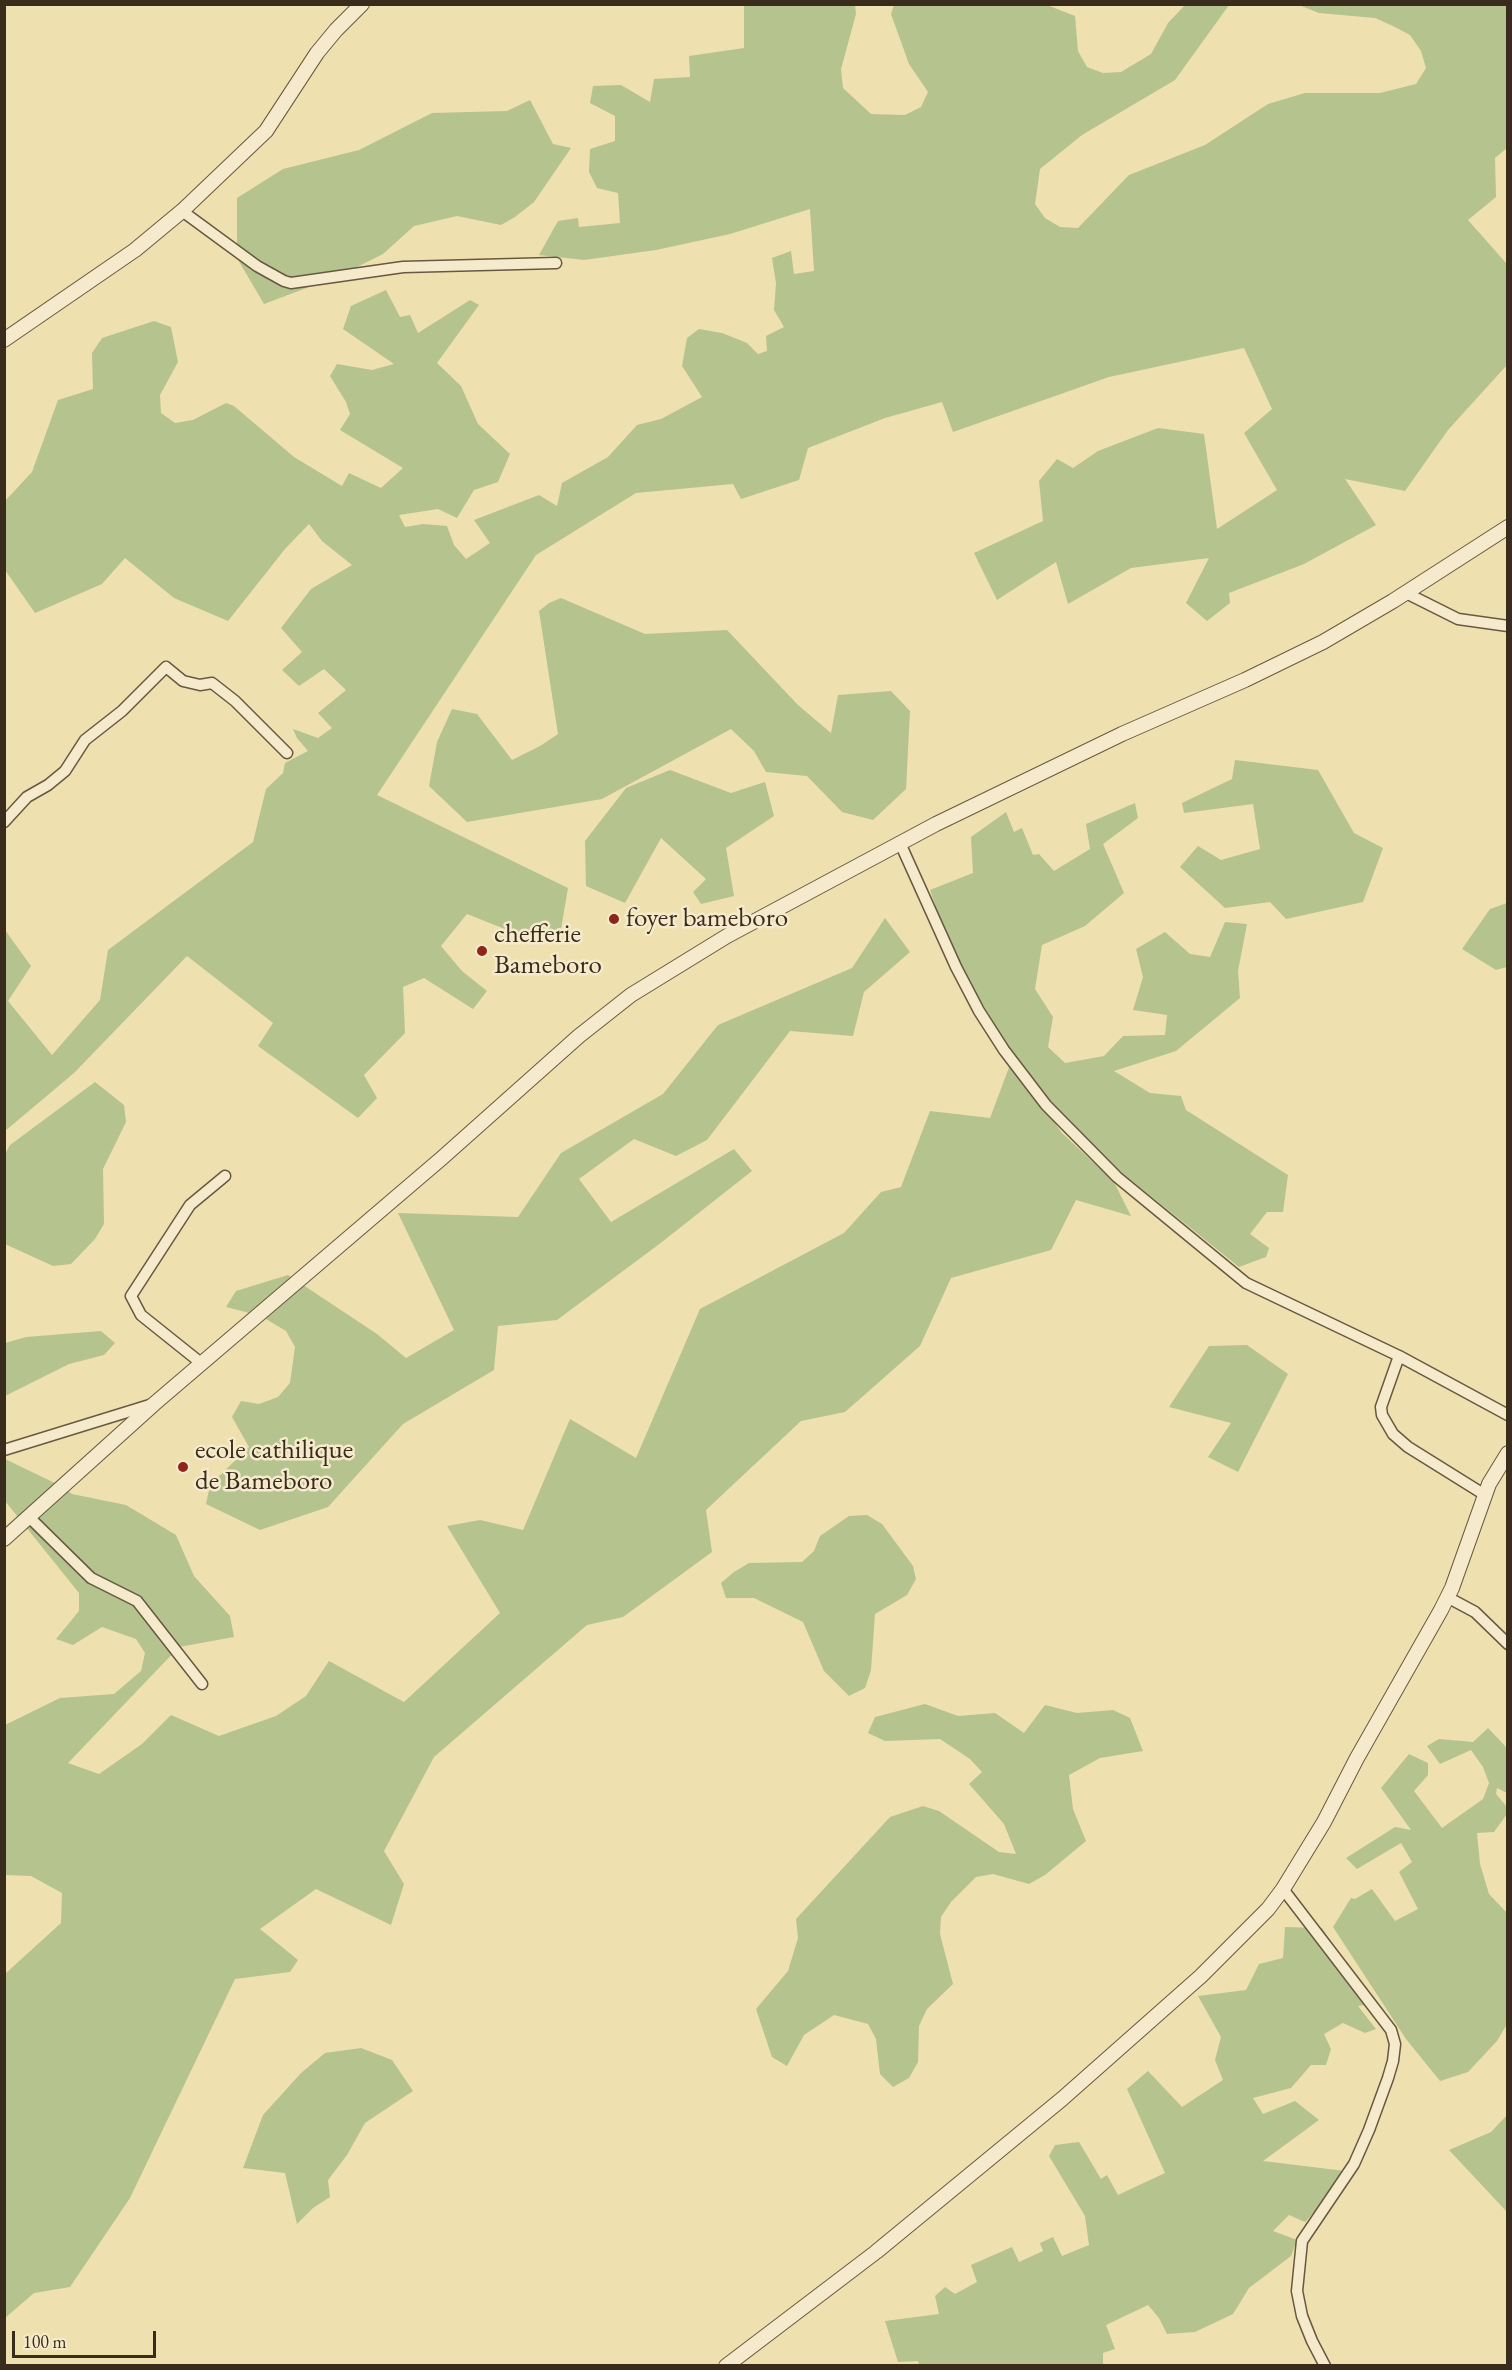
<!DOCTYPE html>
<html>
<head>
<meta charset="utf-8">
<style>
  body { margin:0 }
  #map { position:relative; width:1512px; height:2370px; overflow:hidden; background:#efe0b0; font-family:"EB Garamond",serif }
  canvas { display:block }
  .frame { position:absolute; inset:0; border:6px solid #3a2c1c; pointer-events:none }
  .scale { position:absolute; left:12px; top:2331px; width:144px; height:27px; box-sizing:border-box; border:3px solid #3a2c1c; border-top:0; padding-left:8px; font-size:18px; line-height:21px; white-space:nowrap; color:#3a2c1c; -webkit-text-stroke:4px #f5ebcc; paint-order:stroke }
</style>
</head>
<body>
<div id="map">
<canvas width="1512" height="2370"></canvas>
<div class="frame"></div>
<div class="scale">100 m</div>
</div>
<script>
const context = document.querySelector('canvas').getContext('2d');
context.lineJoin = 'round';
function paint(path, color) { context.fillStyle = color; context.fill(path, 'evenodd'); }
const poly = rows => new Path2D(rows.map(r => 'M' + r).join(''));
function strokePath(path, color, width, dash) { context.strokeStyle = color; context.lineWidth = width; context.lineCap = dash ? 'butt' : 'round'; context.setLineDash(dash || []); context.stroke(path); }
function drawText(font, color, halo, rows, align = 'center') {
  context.font = font + ' "EB Garamond",serif'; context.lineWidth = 5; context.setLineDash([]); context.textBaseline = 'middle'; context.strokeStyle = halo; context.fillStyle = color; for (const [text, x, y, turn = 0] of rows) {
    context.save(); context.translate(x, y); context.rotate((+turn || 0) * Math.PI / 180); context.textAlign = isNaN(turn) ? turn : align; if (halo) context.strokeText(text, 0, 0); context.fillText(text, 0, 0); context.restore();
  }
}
paint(poly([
  [744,5,855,5,856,14,841,69,843,88,871,114,905,115,921,107,928,92,909,64,891,14,894,5,1047,5,1075,16,1078,51,1087,67,1103,73,1121,72,1151,54,1168,23,1185,5,1229,5,1175,80,1082,135,1040,169,1035,204,1045,218,1060,227,1078,228,1129,175,1205,145,1268,104,1305,93,1380,93,1416,84,1426,68,1421,51,1410,35,1393,26,1375,18,1319,13,1299,5,1507,5,1507,148,1495,158,1496,197,1468,220,1507,264,1507,365,1448,430,1405,491,1345,479,1376,525,1304,564,1229,593,1230,603,1207,621,1186,603,1209,558,1131,568,1068,604,1056,562,997,600,974,553,1043,521,1039,481,1057,459,1073,468,1098,451,1158,428,1204,434,1217,529,1277,490,1244,433,1272,409,1244,348,1109,377,953,432,942,402,885,418,808,448,799,480,741,499,733,484,636,493,536,555,377,795,568,888,561,929,525,937,467,914,441,946,462,971,487,991,473,1009,424,978,403,987,405,1033,364,1075,377,1098,358,1118,258,1046,273,1023,187,956,74,1073,5,1131,5,930,31,966,8,1001,52,1055,100,1000,108,950,253,842,266,789,283,773,285,763,308,751,297,738,293,729,318,738,332,728,318,713,346,690,324,669,299,686,282,670,302,652,281,628,311,589,352,565,322,541,309,524,285,549,228,621,174,598,125,558,102,584,35,613,5,570,5,501,32,472,58,400,93,389,92,353,102,338,154,321,171,327,178,362,160,395,161,413,175,423,193,420,226,403,234,406,294,457,342,486,349,473,381,488,403,468,340,430,350,414,346,402,330,376,337,364,372,370,394,364,343,329,351,306,386,290,400,317,410,315,418,333,470,300,479,305,437,363,461,386,478,424,510,454,498,482,474,490,457,518,438,509,399,515,405,527,423,524,447,526,454,545,466,559,490,543,474,520,539,495,557,506,562,483,608,457,637,425,661,419,702,397,682,366,687,338,699,329,722,333,747,343,758,354,767,351,766,336,784,327,774,310,776,283,772,258,791,251,794,274,814,271,810,209,730,234,656,250,584,260,539,255,558,221,578,218,579,227,620,223,618,193,597,188,589,172,590,149,615,141,615,116,590,103,593,86,621,85,650,102,654,79,690,77,689,56,744,48],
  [530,100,553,144,571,148,534,202,515,217,501,225,457,216,414,226,383,254,341,275,264,304,237,258,237,198,283,169,359,150,432,113,507,111],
  [561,598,645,634,727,630,798,705,831,733,838,695,891,691,910,711,906,789,873,820,842,812,807,776,766,772,754,751,731,729,602,799,467,822,429,786,437,742,452,709,477,714,512,760,540,746,558,734,539,611,549,603],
  [1235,760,1318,770,1354,833,1383,848,1363,902,1286,919,1270,902,1225,908,1180,867,1198,846,1221,860,1260,849,1253,804,1184,813,1182,803,1232,779],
  [670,770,731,793,765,782,774,816,726,848,734,896,701,904,693,892,706,879,661,838,625,903,586,886,585,841,626,788],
  [1135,803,1138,818,1103,844,1124,893,1085,926,1042,945,1035,989,1053,1017,1048,1047,1065,1063,1104,1056,1123,1036,1165,1035,1167,1015,1133,1010,1143,977,1136,949,1165,932,1190,954,1210,957,1225,922,1247,924,1238,971,1240,998,1176,1051,1114,1071,1150,1093,1181,1096,1186,1110,1288,1175,1283,1212,1267,1212,1250,1234,1269,1248,1266,1257,1239,1267,1116,1168,1046,1099,1009,1049,973,988,942,927,930,890,973,873,971,837,1006,812,1014,832,1022,828,1033,855,1039,854,1054,871,1090,849,1086,824],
  [1507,903,1507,967,1496,970,1462,949,1490,909],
  [885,918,910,952,864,992,853,1036,790,1031,707,1140,676,1156,634,1139,579,1179,611,1222,734,1149,752,1171,658,1245,557,1320,498,1326,494,1370,403,1424,328,1507,260,1530,206,1504,210,1485,249,1447,232,1417,241,1401,259,1404,278,1397,290,1383,295,1347,286,1331,261,1316,226,1307,236,1291,288,1275,377,1334,406,1358,454,1330,398,1213,518,1217,561,1153,663,1094,718,1025,852,968],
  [1011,1062,1062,1133,1114,1182,1131,1216,1076,1200,1051,1250,951,1278,920,1346,845,1412,801,1421,706,1510,712,1552,623,1617,587,1625,434,1757,384,1851,404,1884,391,1925,316,1889,260,1929,298,1960,290,1972,235,1979,130,2198,70,2287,34,2293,5,2318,5,1974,61,1923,62,1893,31,1876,5,1875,5,1725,60,1698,114,1694,141,1671,145,1653,136,1639,102,1627,73,1645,56,1639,79,1611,79,1593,5,1501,5,1459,61,1486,72,1494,126,1505,176,1535,194,1576,230,1616,234,1637,179,1647,68,1763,99,1774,142,1744,171,1715,219,1736,276,1716,306,1696,329,1661,404,1702,500,1613,447,1526,480,1520,523,1530,570,1419,636,1458,700,1309,844,1233,881,1192,901,1187,930,1111,990,1118],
  [95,1082,124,1105,126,1122,103,1169,104,1224,95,1239,71,1264,53,1266,5,1244,5,1154,10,1145],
  [101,1331,115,1343,104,1355,69,1364,5,1396,5,1343,26,1337],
  [1247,1345,1288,1374,1238,1472,1208,1457,1231,1423,1169,1407,1209,1346],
  [867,1515,882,1524,913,1566,916,1579,907,1595,875,1614,871,1670,865,1688,849,1696,824,1671,803,1622,754,1598,726,1598,721,1583,734,1572,749,1563,802,1562,814,1551,820,1536,849,1516],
  [925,1704,958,1716,995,1713,1024,1733,1045,1705,1077,1713,1113,1710,1130,1718,1143,1751,1100,1758,1069,1775,1073,1809,1086,1841,1045,1875,1029,1884,993,1874,976,1877,951,1902,941,1917,940,1934,953,1984,927,2009,919,2026,918,2062,909,2078,893,2087,880,2074,876,2039,868,2024,834,2015,804,2035,787,2066,772,2057,756,2009,788,1971,798,1938,796,1919,890,1817,923,1806,939,1811,999,1852,1016,1854,1004,1824,969,1784,982,1772,970,1759,940,1739,885,1741,868,1733,875,1717],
  [1488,1728,1507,1748,1506,1770,1507,1793,1497,1788,1496,1794,1507,1807,1507,1814,1494,1832,1477,1833,1480,1864,1489,1894,1507,1913,1507,2024,1497,2041,1468,2072,1440,2081,1406,2039,1333,1927,1351,1898,1355,1899,1372,1889,1395,1921,1418,1909,1399,1872,1412,1862,1401,1843,1357,1869,1346,1858,1395,1827,1411,1830,1381,1788,1409,1754,1428,1763,1428,1775,1414,1791,1442,1828,1483,1799,1489,1783,1483,1767,1471,1750,1440,1764,1427,1746,1439,1739,1473,1742],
  [1285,1927,1322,1928,1346,1965,1365,2005,1358,2006,1376,2029,1365,2033,1343,2023,1324,2034,1331,2049,1326,2065,1311,2065,1291,2088,1253,2098,1263,2114,1295,2101,1319,2120,1263,2161,1345,2171,1323,2202,1305,2222,1289,2215,1273,2231,1297,2240,1291,2256,1249,2288,1233,2314,1195,2332,1167,2334,1159,2318,1148,2305,1106,2325,1115,2349,1103,2353,1103,2366,920,2366,918,2361,898,2362,885,2321,939,2314,935,2296,945,2287,955,2294,977,2282,971,2265,1012,2247,1019,2262,1043,2251,1040,2243,1053,2237,1062,2256,1089,2245,1085,2216,1049,2156,1055,2145,1079,2142,1101,2179,1107,2175,1118,2195,1165,2173,1127,2089,1148,2071,1182,2107,1223,2080,1215,2060,1221,2037,1198,1996,1246,1990,1259,1964,1283,1958],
  [361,2048,392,2060,413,2091,365,2123,347,2155,328,2180,330,2197,313,2208,297,2224,285,2173,243,2168,263,2115,301,2073,325,2053],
  [1507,2115,1507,2212,1449,2150,1491,2132]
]), '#b5c38e');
const minor = poly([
  [182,211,257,266,284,281,291,283,403,267,556,263],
  [1406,593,1458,619,1508,626],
  [4,822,27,797,48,785,65,771,85,740,122,711,166,667,183,681,200,685,212,683,235,701,287,753],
  [900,843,956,967,979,1011,1004,1050,1046,1105,1117,1177,1246,1283,1399,1356,1508,1415],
  [1399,1356,1381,1407,1382,1415,1393,1434,1408,1447,1485,1495],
  [201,1363,141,1315,131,1296,190,1205,225,1176],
  [4,1450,153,1404],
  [28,1516,91,1578,137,1601,202,1684],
  [1447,1597,1475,1612,1508,1644],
  [1283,1889,1391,2030,1395,2044,1393,2061,1388,2078,1369,2130,1354,2164,1302,2241,1297,2291,1302,2316,1312,2341,1325,2366]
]);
const tertiary = poly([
  [4,340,135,250,182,211,266,131,317,53,336,30,362,4],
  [4,1539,154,1404,442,1158,579,1036,631,995,727,936,936,824,1122,734,1245,680,1323,642,1393,601,1508,527],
  [726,2366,876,2252,1062,2099,1201,1976,1268,1909,1283,1889,1324,1822,1357,1758,1441,1610,1452,1588,1489,1484,1508,1453]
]);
strokePath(minor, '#675941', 13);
strokePath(tertiary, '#675941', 16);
strokePath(minor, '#f5ebcc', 10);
strokePath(tertiary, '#f5ebcc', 14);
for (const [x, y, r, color] of [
  [614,919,6,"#8f2418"],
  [482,951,6,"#8f2418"],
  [183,1467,6,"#8f2418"]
]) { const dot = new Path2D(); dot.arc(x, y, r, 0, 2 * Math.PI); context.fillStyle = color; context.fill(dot); strokePath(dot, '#f5ebcc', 2); }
drawText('27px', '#3a2c1c', '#f5ebcc', [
  ["foyer bameboro",626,919],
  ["chefferie",494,935],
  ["Bameboro",494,966],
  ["ecole cathilique",195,1451],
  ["de Bameboro",195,1482]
], 'left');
</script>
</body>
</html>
